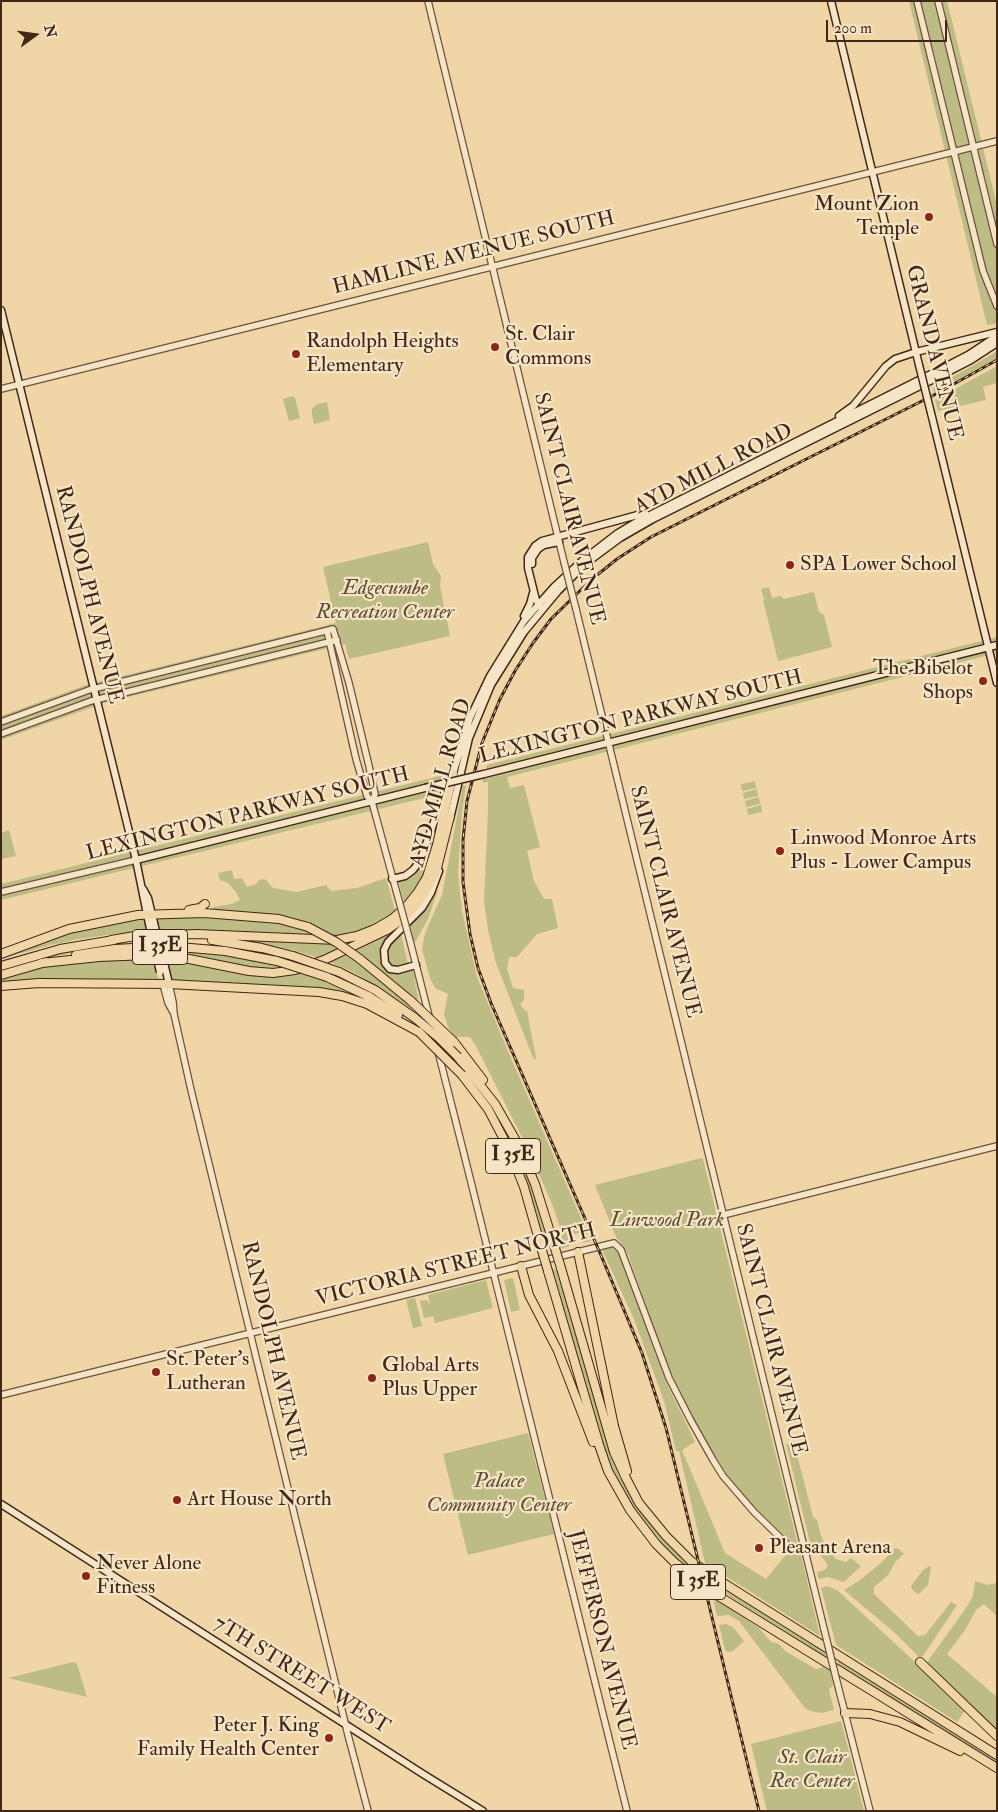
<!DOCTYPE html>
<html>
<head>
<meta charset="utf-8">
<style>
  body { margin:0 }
  #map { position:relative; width:998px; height:1812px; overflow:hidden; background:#f0d5a6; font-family:"IM FELL Double Pica",serif }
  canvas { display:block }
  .frame { position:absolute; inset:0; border:2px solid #412718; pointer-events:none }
  .north { position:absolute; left:10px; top:10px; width:50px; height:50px; -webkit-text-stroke:4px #f5e4c5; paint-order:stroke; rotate:76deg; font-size:14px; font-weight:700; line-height:20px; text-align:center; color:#412718 }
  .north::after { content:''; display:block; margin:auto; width:18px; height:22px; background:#412718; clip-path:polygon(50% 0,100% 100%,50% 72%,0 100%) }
  .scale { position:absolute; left:826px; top:20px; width:121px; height:22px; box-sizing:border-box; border:2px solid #412718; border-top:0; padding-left:6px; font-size:15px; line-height:18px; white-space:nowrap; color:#412718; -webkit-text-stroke:4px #f5e4c5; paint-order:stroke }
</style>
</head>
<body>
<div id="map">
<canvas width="998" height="1812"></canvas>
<div class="frame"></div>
<div class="north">N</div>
<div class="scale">200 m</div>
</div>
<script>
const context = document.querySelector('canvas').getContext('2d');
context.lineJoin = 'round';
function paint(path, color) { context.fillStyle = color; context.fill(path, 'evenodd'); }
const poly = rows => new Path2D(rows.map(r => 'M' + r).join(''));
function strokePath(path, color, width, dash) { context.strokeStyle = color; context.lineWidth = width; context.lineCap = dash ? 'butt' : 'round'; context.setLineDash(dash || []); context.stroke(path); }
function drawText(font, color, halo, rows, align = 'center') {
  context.font = font + ' "IM FELL Double Pica",serif'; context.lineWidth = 4.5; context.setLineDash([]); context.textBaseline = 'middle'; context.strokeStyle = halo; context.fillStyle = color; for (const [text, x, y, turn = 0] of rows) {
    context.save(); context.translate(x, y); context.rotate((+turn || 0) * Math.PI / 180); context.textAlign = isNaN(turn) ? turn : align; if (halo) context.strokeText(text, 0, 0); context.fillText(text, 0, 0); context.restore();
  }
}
paint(poly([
  [909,1,947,1,997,205,997,322,995,324,987,325],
  [997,351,997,358,934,393,933,387,974,365],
  [997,366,997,383,983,387,986,400,938,411,935,400],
  [293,396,295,398,300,418,289,421,283,399],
  [327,402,330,420,314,424,312,415,312,409,317,404],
  [428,542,433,564,441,576,440,586,450,636,349,659,345,644,104,703,1,740,1,716,86,685,336,623,323,567],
  [769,587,772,598,780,596,784,599,814,592,819,612,824,615,832,647,778,661,763,600,767,599,764,599,761,589],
  [997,637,997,653,507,777,510,788,524,785,540,847,527,851,534,881,544,899,552,899,558,928,537,934,517,957,509,957,507,969,513,988,524,990,524,1000,520,1004,524,1010,527,1011,536,1058,534,1060,496,963,488,930,484,901,488,811,488,782,482,783,487,765],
  [444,775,437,795,1,900,1,884],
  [755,781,756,788,742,791,741,784],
  [463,785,466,786,462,811,458,875,462,911,477,977,507,1049,591,1241,583,1243,579,1233,574,1234,568,1239,570,1246,560,1249,558,1242,561,1231,554,1209,532,1157,476,1046,470,1037,455,1037,448,1027,444,1014,448,994,435,988,430,978,422,949,425,933,442,895],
  [757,789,758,796,744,799,743,793],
  [759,797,760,804,746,807,745,801],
  [444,798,428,871,405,906,398,880,411,875],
  [761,805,762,812,748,815,747,809],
  [9,830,16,856,1,859,1,833],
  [232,870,234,879,242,878,247,887,256,884,259,880,265,879,273,888,296,892,326,885,331,891,357,888,386,878,396,914,367,930,336,937,304,921,290,918,275,915,212,910,213,907,232,904,240,900,236,892,228,883,220,880,218,873],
  [438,890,428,919,416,941,414,941,410,925,425,910],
  [200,916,279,922,304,928,320,936,161,933,157,918],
  [143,917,148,933,122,933,79,939,51,945,1,959,1,956,59,934],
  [398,924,400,930,389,939,384,966,392,973,399,973,410,969,411,970,411,964,419,994,412,975,418,995,419,1005,352,949],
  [401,934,408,964,400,968,388,965,386,953,391,943],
  [225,937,331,942,343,950,323,959,292,950],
  [149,942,150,944,76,952,40,960,1,972,1,970,39,958,75,950,121,943],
  [162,942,226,945,261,951,292,959,290,960,226,947,163,943],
  [165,951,225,955,260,961,294,970,275,972,166,956],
  [346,952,411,1004,412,1010,355,973,327,961],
  [153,958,159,981,1,984,1,980,51,965,72,962],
  [167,959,243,972,299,971,335,985,367,1001,172,981],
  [329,972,383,1000,409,1017,417,1026,372,995,327,973],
  [459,1064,485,1097,513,1144,532,1185,550,1246,545,1247,526,1182,506,1135,496,1117,460,1068],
  [702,1158,703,1159,798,1545,796,1546,752,1505,727,1475,706,1442,679,1391,660,1346,628,1254,616,1237,595,1185],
  [608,1248,614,1248,619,1253,666,1382,695,1442,682,1450,725,1553,766,1579,788,1552,801,1555,820,1636,705,1563,679,1451,676,1451,664,1401,634,1319,603,1252,603,1249],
  [556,1269,596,1406,617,1468,636,1504,651,1525,677,1553,700,1571,702,1578,674,1556,648,1528,632,1506,613,1470,603,1444,554,1275,553,1275,551,1270],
  [513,1278,520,1310,511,1312,504,1280],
  [486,1280,493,1308,435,1323,433,1316,424,1318,420,1301,427,1300,430,1305,428,1295],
  [415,1298,422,1326,413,1328,406,1300],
  [528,1433,554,1534,468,1555,443,1454],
  [794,1443,813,1517,817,1520,821,1536,827,1549,836,1559,846,1562,851,1558,861,1566,844,1582,828,1577,819,1579,817,1572,825,1570,828,1565,819,1553,813,1555,786,1444],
  [895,1548,899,1549,904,1554,896,1561,888,1575,874,1587,874,1594,918,1636,925,1635,951,1602,957,1605,923,1656,919,1657,895,1633,844,1590,859,1581,882,1562],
  [929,1566,931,1567,928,1585,920,1593,917,1594,912,1589,911,1586,923,1570],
  [707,1577,825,1651,827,1658,709,1583],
  [975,1581,987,1585,997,1583,997,1616,984,1604,976,1610,965,1630,947,1654,997,1697,997,1731,926,1664,968,1605,973,1596],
  [827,1586,837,1590,966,1709,957,1722,836,1645,821,1588],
  [713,1597,759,1628,771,1642,779,1644,785,1651,816,1669,823,1667,830,1671,833,1685,829,1690,834,1710,821,1713,810,1711,805,1708,739,1621,729,1615,717,1616],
  [726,1624,733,1627,744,1641,733,1651,728,1652,725,1650,719,1625],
  [837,1658,997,1758,997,1764,839,1665],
  [73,1662,77,1664,87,1697,8,1678],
  [841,1721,864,1811,767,1811,751,1744]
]), '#bcbc84');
const tertiary = poly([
  [428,1,564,562],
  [917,1,983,271,997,306],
  [938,1,997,244],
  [1,389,997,141],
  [576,609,824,1629],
  [327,631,356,759,367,796,372,802,396,890],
  [1,722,89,690,333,629,349,683,369,766,375,794,372,802],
  [1,734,91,701,337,640],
  [1,892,136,860],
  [410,941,464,1154,627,1811],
  [163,984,168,1003,173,1012],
  [169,984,173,1002,174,1014,191,1090,348,1735,368,1811],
  [723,1215,997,1146],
  [1,1395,614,1243,621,1250,669,1378,690,1419,713,1460,723,1476,754,1512,790,1547,794,1549,804,1548],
  [836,1678,870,1811]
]);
const secondary = poly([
  [831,1,919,365],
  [1,310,136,860,149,924],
  [931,413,997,683],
  [839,416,853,406,886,366,895,359,916,352,997,332],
  [532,564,532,558,538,549,544,545,559,542],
  [540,606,536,600,528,568,528,557,535,546,542,541,645,513],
  [524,616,530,604,533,593],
  [484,774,997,645],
  [450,819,469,738,491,685,524,632,558,591,585,564,620,538,653,519,940,376,971,360,997,343],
  [136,860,425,788],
  [392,879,405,876,413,870,420,861,444,794,453,774,470,718,490,676,524,621,554,587,583,560,618,533,638,521,939,370,968,355,997,336],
  [143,889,148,898,154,923],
  [416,965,398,970,390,969,385,963,384,950,388,942,422,908,431,893,439,871],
  [166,971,169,984],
  [1,1504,423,1774,483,1811]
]);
const motorway = poly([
  [189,910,200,908,205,904],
  [111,940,135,936,197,934,337,940,357,936,375,929,392,919,406,907,418,892,427,877,437,845,453,774],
  [212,940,262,948,293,956],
  [1,954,69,929,138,915,204,913,279,919,308,927],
  [76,955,115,949,168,946,225,951,277,961],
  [360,959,411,1001],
  [42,963,99,957,148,955,189,959,249,971,273,973,295,970,324,960,387,930,404,918,416,905,427,889,436,872,450,816],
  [1,966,60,949,114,940],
  [339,972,375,990,415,1018],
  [1,975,46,962],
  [327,977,370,997,398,1015],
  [1,986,39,983,169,984,319,992,342,996,367,1004,419,1032],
  [454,1042,483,1080],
  [458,1057,495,1104,519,1146,535,1184,554,1245],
  [462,1075,488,1109,509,1149,524,1187,541,1247],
  [578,1252,614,1426,627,1471],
  [521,1266,529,1295,558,1351,593,1442],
  [561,1268,614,1452,626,1478,639,1503,666,1536,691,1561,717,1579,997,1755],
  [548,1271,599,1445,608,1471,630,1510,656,1544,675,1563,712,1592,997,1768],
  [920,1662,997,1736],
  [845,1713,870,1714,900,1722,960,1751]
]);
strokePath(tertiary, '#6d523c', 8);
strokePath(secondary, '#412718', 9);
strokePath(motorway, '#412718', 10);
strokePath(tertiary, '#f5e4c5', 5.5);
strokePath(secondary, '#f5e4c5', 6);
strokePath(motorway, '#f0d5a6', 8);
const rail = poly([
  [759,1811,666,1428,642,1353,600,1253,491,1003,478,968,470,934,463,882,463,840,467,801,482,743,500,699,515,671,533,643,551,619,591,580,617,559,651,537,934,395,997,360]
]);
strokePath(rail, '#412718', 3);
strokePath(rail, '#f5e4c5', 1, [4]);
const tertiaryBridge = poly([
  [564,562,576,609],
  [396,890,410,941],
  [824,1629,836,1678]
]);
const secondaryBridge = poly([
  [919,365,931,413],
  [425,788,484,774],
  [154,923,166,971],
  [149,924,160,972]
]);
const motorwayBridge = poly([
  [308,927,336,942,360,959],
  [293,956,339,972],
  [277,961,327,977],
  [411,1001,454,1042],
  [415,1018,439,1038,458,1057],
  [419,1032,462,1075],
  [554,1245,561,1268],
  [541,1247,548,1271]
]);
strokePath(tertiaryBridge, '#6d523c', 8, []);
strokePath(secondaryBridge, '#412718', 9, []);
strokePath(motorwayBridge, '#412718', 10, []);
strokePath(tertiaryBridge, '#f5e4c5', 5.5);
strokePath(secondaryBridge, '#f5e4c5', 6);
strokePath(motorwayBridge, '#f0d5a6', 8);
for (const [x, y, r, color] of [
  [929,217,5,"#8f2418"],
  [495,347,5,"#8f2418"],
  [296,354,5,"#8f2418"],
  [790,565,5,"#8f2418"],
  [983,681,5,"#8f2418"],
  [780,851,5,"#8f2418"],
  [156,1372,5,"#8f2418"],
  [372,1378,5,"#8f2418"],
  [177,1500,5,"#8f2418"],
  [759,1548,5,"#8f2418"],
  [86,1576,5,"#8f2418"],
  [329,1738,5,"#8f2418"]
]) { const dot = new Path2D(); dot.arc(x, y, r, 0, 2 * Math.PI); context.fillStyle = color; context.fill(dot); strokePath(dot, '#f5e4c5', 2); }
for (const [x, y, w] of [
  [160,947,55],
  [513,1156,55],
  [698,1582,55]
]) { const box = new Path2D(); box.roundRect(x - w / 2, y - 17.5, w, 35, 4); context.fillStyle = '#f5e4c5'; context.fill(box); strokePath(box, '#412718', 1); }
drawText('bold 20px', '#412718', null, [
  ["I 35E",160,947],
  ["I 35E",513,1156],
  ["I 35E",698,1582]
]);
drawText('21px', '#412718', '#f5e4c5', [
  ["Mount Zion",919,205,"right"],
  ["Temple",919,229,"right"],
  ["St. Clair",505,335],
  ["Commons",505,359],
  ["Randolph Heights",306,342],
  ["Elementary",306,366],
  ["SPA Lower School",800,565],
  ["The Bibelot",973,669,"right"],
  ["Shops",973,693,"right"],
  ["Linwood Monroe Arts",790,839],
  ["Plus - Lower Campus",790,863],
  ["St. Peter's",166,1360],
  ["Lutheran",166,1384],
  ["Global Arts",382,1366],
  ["Plus Upper",382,1390],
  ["Art House North",187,1500],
  ["Pleasant Arena",769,1548],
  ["Never Alone",96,1564],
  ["Fitness",96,1588],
  ["Peter J. King",319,1726,"right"],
  ["Family Health Center",319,1750,"right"]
], 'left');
drawText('21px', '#412718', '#f5e4c5', [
  ["HAMLINE AVENUE SOUTH",474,254,-14],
  ["GRAND AVENUE",933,353,76],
  ["AYD MILL ROAD",714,470,-27],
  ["SAINT CLAIR AVENUE",568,509,76],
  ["RANDOLPH AVENUE",88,595,76],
  ["LEXINGTON PARKWAY SOUTH",641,718,-14],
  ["AYD MILL ROAD",442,783,-74],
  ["LEXINGTON PARKWAY SOUTH",248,815,-14],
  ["SAINT CLAIR AVENUE",664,902,76],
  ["VICTORIA STREET NORTH",456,1266,-14],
  ["SAINT CLAIR AVENUE",770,1340,76],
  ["RANDOLPH AVENUE",272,1351,77],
  ["JEFFERSON AVENUE",601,1640,76],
  ["7TH STREET WEST",301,1676,32]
]);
drawText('italic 21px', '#604c33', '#f5e4c5', [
  ["Edgecumbe",385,589],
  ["Recreation Center",385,613],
  ["Linwood Park",667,1221],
  ["Palace",499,1482],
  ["Community Center",499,1506],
  ["St. Clair",812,1758],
  ["Rec Center",812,1782]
]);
</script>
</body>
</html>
